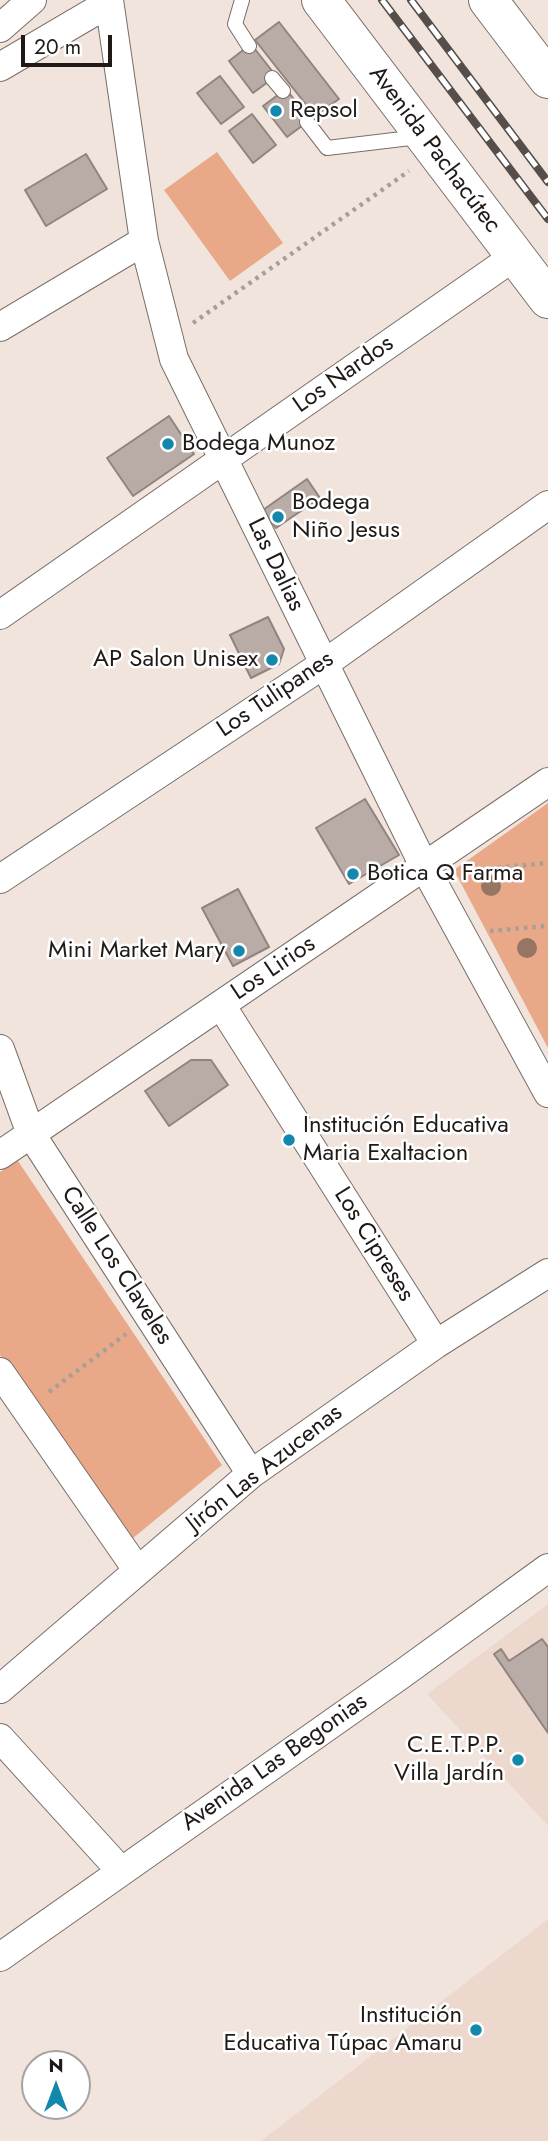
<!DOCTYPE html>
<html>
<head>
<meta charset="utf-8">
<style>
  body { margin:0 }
  #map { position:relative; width:548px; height:2141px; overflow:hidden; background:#f1e4dd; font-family:Jost,sans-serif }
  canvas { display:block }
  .north { position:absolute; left:21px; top:2050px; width:70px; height:70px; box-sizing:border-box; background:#fff; border:2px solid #a5a3a3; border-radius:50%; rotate:0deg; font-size:19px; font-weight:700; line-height:28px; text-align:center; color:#1f1a18 }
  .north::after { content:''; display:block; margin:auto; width:24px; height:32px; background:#1387ac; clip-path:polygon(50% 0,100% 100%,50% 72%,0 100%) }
  .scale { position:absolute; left:21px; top:35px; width:91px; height:32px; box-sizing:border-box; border:4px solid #1f1a18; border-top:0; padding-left:9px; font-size:21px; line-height:24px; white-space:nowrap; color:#1f1a18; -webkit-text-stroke:5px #fff; paint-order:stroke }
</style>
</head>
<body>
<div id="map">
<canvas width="548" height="2141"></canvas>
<div class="north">N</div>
<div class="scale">20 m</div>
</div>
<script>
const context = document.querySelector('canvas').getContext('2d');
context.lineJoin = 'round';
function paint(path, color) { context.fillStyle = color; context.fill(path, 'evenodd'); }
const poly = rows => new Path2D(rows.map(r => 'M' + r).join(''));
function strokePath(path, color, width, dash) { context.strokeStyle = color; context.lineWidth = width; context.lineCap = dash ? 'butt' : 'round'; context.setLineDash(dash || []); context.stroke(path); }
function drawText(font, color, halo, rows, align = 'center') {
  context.font = font + ' Jost,sans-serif'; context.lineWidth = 5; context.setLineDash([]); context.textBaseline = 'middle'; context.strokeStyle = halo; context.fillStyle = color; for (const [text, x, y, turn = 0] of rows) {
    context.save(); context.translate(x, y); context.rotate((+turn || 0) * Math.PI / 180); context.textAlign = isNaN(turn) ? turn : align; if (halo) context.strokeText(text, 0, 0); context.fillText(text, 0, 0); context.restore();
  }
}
paint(poly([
  [548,1604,548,1826,427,1694],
  [548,1919,548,2141,261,2141]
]), '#edd8ce');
paint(poly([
  [217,152,283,243,230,281,164,190],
  [548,803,548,1048,454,870],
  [18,1161,222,1465,127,1543,0,1355,0,1172]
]), '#e9a989');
const building = poly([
  [279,22,339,99,315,116,255,40,279,22],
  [251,44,276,76,253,93,229,61,251,44],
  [220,76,244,107,221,124,197,93,220,76],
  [286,89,310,120,287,137,263,106,286,89],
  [252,114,276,145,253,163,229,131,252,114],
  [86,154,107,189,46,226,25,190,86,154],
  [169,416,194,454,133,496,107,458,169,416],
  [307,479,320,498,276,528,263,510,307,479],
  [268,617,284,649,279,664,251,678,230,635,268,617],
  [365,799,399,855,349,884,316,828,365,799],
  [238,889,269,947,233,966,202,908,238,889],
  [191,1060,211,1060,228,1085,169,1126,145,1091,191,1060],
  [542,1639,548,1647,548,1733,494,1654,501,1649,509,1661,542,1639]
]);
paint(building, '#b9aca6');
strokePath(building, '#90847e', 2);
const lane = poly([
  [242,0,235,24,249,46],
  [272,78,283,91],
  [307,122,327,148,419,137]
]);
const street = poly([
  [109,0,144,241,174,359,424,866,548,1093],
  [0,28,32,0],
  [0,67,109,3],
  [0,327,144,241],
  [0,615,515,256],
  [0,879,324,664,548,505],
  [221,1005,436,1344],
  [0,1049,31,1134,251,1474],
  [0,1155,548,782],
  [0,1372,138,1571],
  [0,1689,251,1474,436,1344,548,1273],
  [0,1738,121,1871],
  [0,1957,402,1674,548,1568]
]);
const primary = poly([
  [321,0,548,299],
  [488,0,548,79]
]);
strokePath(lane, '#796e68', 16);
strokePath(street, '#796e68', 30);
strokePath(primary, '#796e68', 40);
strokePath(poly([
  [193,323,409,171],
  [472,870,548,863],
  [490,931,548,926],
  [49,1392,126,1334]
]), '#a89e99', 4.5, [3.5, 5]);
strokePath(lane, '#fff', 14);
strokePath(street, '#fff', 28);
strokePath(primary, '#fff', 38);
const rail = poly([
  [382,0,548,219],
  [411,0,548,182]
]);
strokePath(rail, '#554e4b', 8);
strokePath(rail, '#fff', 5, [16]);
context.fillStyle = '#977563';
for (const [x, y] of [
  [491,886],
  [527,948]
]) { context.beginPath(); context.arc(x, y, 10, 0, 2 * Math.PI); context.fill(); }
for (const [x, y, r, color] of [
  [276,111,7,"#1387ac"],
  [168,444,7,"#1387ac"],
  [278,517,7,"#1387ac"],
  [272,660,7,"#1387ac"],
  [353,874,7,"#1387ac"],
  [239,951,7,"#1387ac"],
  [289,1140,7,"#1387ac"],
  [518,1760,7,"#1387ac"],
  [476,2030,7,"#1387ac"]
]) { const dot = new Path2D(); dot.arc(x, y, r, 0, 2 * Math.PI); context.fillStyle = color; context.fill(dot); strokePath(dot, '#fff', 2.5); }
drawText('24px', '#1f1a18', '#fff', [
  ["Repsol",290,111],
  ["Bodega Munoz",182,444],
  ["Bodega",292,503],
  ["Niño Jesus",292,531],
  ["AP Salon Unisex",258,660,"right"],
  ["Botica Q Farma",367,874],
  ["Mini Market Mary",225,951,"right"],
  ["Institución Educativa",303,1126],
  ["Maria Exaltacion",303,1154],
  ["C.E.T.P.P.",504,1746,"right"],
  ["Villa Jardín",504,1774,"right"],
  ["Institución",462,2016,"right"],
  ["Educativa Túpac Amaru",462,2044,"right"]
], 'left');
drawText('24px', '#1f1a18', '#fff', [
  ["Avenida Pachacútec",434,150,53],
  ["Los Nardos",344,375,-35],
  ["Las Dalias",275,565,64],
  ["Los Tulipanes",276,695,-34],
  ["Los Lirios",274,969,-34],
  ["Los Cipreses",373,1245,58],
  ["Calle Los Claveles",116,1266,57],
  ["Jirón Las Azucenas",265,1469,-38],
  ["Avenida Las Begonias",275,1763,-35]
]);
</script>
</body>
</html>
